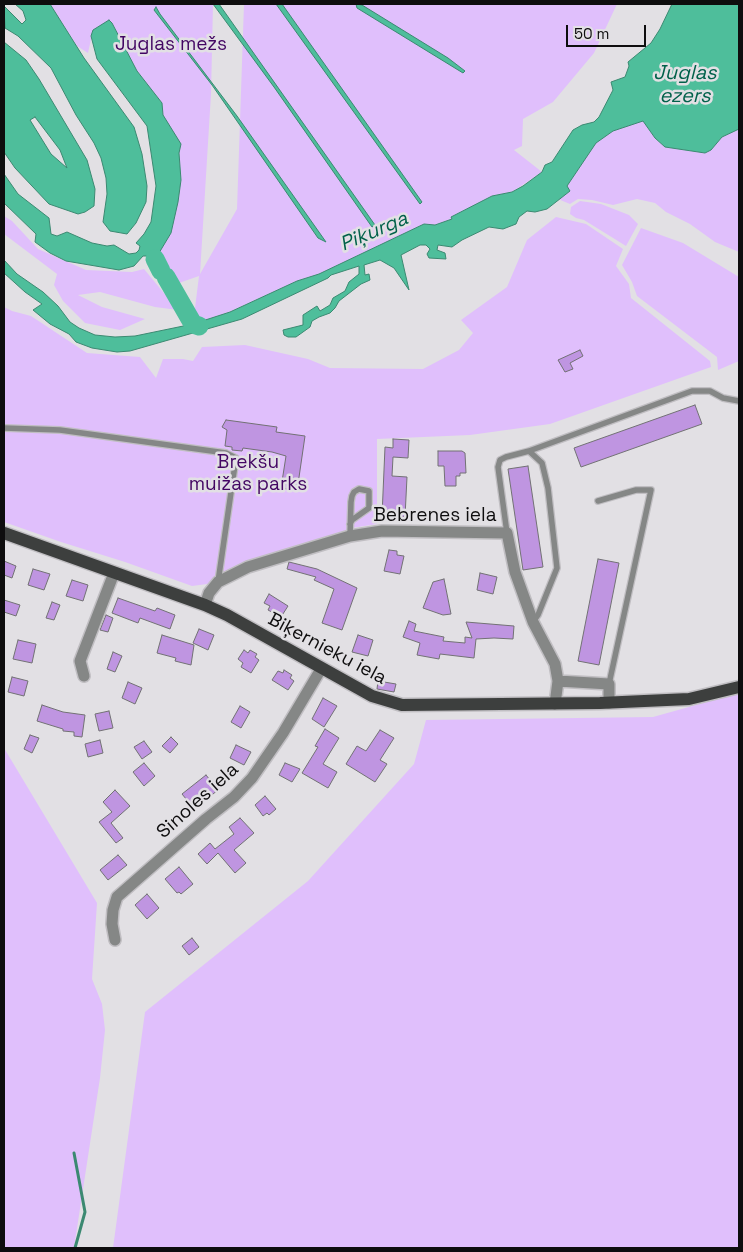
<!DOCTYPE html>
<html>
<head>
<meta charset="utf-8">
<style>
  body { margin:0 }
  #map { position:relative; width:743px; height:1252px; overflow:hidden; background:#e2e0e4; font-family:"Space Grotesk",sans-serif }
  canvas { display:block }
  .frame { position:absolute; inset:0; border:5px solid #0e0d0e; pointer-events:none }
  .scale { position:absolute; left:566px; top:25px; width:80px; height:22px; box-sizing:border-box; border:2px solid #0e0d0e; border-top:0; padding-left:6px; font-size:15px; line-height:18px; white-space:nowrap; color:#0e0d0e; -webkit-text-stroke:4px #e2e0e4; paint-order:stroke }
</style>
</head>
<body>
<div id="map">
<canvas width="743" height="1252"></canvas>
<div class="frame"></div>
<div class="scale">50 m</div>
</div>
<script>
const context = document.querySelector('canvas').getContext('2d');
context.lineJoin = 'round';
function paint(path, color) { context.fillStyle = color; context.fill(path, 'evenodd'); }
const poly = rows => new Path2D(rows.map(r => 'M' + r).join(''));
function strokePath(path, color, width, dash) { context.strokeStyle = color; context.lineWidth = width; context.lineCap = dash ? 'butt' : 'round'; context.setLineDash(dash || []); context.stroke(path); }
function drawText(font, color, halo, rows, align = 'center') {
  context.font = font + ' "Space Grotesk",sans-serif'; context.lineWidth = 5; context.setLineDash([]); context.textBaseline = 'middle'; context.strokeStyle = halo; context.fillStyle = color; for (const [text, x, y, turn = 0] of rows) {
    context.save(); context.translate(x, y); context.rotate((+turn || 0) * Math.PI / 180); context.textAlign = isNaN(turn) ? turn : align; if (halo) context.strokeText(text, 0, 0); context.fillText(text, 0, 0); context.restore();
  }
}
paint(poly([
  [50,4,213,4,211,94,200,274,237,209,244,4,617,4,594,53,553,102,523,119,522,146,514,150,542,172,512,192,492,196,451,217,452,219,435,225,424,224,319,274,297,281,229,312,193,324,199,276,176,284,157,265,159,253,171,233,181,180,179,153,163,115,162,103,137,71,112,23,93,30,88,53,77,46],
  [643,120,655,138,665,147,705,153,711,150,722,137,739,129,739,252,715,242,690,224,666,212,655,203,637,199,613,205,592,200,578,199,570,204,558,199,570,191,567,186,596,143,613,131],
  [580,201,601,204,629,215,638,224,626,246,584,220,576,218,570,214,571,207],
  [4,216,12,221,38,249,86,270,132,272,144,269,178,310,155,307,100,292,78,295,102,307,145,319,120,330,85,323,63,301,54,285,57,274,4,234],
  [556,217,586,224,623,249,616,266,629,284,631,298,710,361,711,367,550,424,470,435,377,439,377,524,352,528,324,538,229,573,207,584,192,586,125,562,61,542,4,522,4,307,12,311,31,316,87,353,140,357,156,378,163,359,183,359,193,361,202,347,245,345,308,359,330,368,423,369,459,350,473,333,461,320,507,287,527,240],
  [641,228,683,243,739,277,739,361,718,370,717,357,637,296,632,282,622,265],
  [739,693,739,1248,113,1248,145,1012,308,881,414,764,426,720,653,717],
  [4,748,97,903,92,979,102,1004,105,1030,100,1078,74,1248,4,1248]
]), '#e0bffc');
const water = poly([
  [15,4,50,4,84,58,134,127,142,154,147,186,146,202,136,223,127,234,110,231,103,222,107,194,106,178,101,158,94,143,76,115,51,68,18,36,5,28,4,6,22,24,26,20,23,11,15,4],
  [213,4,219,4,375,225,372,227,274,87,213,4],
  [276,4,282,4,422,202,420,204,276,4],
  [356,4,362,5,448,58,465,71,463,73,357,8,356,4],
  [672,4,739,4,739,129,722,137,711,150,705,153,665,147,655,138,643,121,613,131,596,143,567,186,570,191,547,209,535,212,527,211,519,217,516,224,503,229,489,227,462,240,452,247,438,245,437,250,445,253,446,259,429,258,427,254,430,249,426,245,420,245,401,255,409,290,394,268,380,260,364,265,365,275,369,274,370,280,361,284,339,301,335,308,330,313,319,317,312,321,310,327,296,337,288,337,284,335,283,330,303,325,303,315,317,306,320,311,330,305,333,298,345,291,349,282,359,274,359,266,331,275,328,278,242,319,130,351,117,352,92,348,76,342,69,334,50,324,33,310,42,304,25,292,4,273,4,260,17,274,43,292,58,306,70,322,79,328,95,335,115,337,135,336,193,324,230,312,297,281,319,274,424,224,435,225,452,219,451,217,492,196,512,192,523,186,542,172,545,165,552,162,573,130,582,125,594,122,599,117,613,90,611,82,625,77,629,66,628,62,651,43,660,29,672,4],
  [156,7,160,14,237,116,326,242,318,238,212,85,154,10,156,7],
  [109,20,112,23,137,71,162,103,163,115,181,144,179,153,181,180,178,202,171,233,159,253,158,258,150,259,148,256,143,256,134,266,119,270,66,261,50,253,35,242,36,234,4,203,4,174,18,194,49,218,51,234,57,236,67,232,92,243,107,246,114,245,129,254,136,253,139,250,140,246,136,243,144,234,151,222,156,186,147,126,97,59,91,36,93,30,109,20],
  [4,42,26,60,39,79,87,160,95,189,94,206,85,212,78,214,49,204,15,168,4,152,4,42],
  [35,117,60,150,67,168,51,154,30,120,35,117]
]);
paint(water, '#4ebe9b');
strokePath(water, '#3b8971', 1);
strokePath(poly([
  [74,1153,85,1212,75,1248]
]), '#3b8971', 3);
strokePath(poly([
  [155,259,161,271],
  [166,277,193,324,199,326]
]), '#4ebe9b', 19);
const building = poly([
  [580,350,583,356,570,363,573,369,565,372,558,360,580,350],
  [695,405,702,424,581,467,574,448,695,405],
  [226,420,277,427,276,432,305,436,297,491,281,488,286,456,272,452,243,448,242,451,232,450,232,447,225,446,227,430,222,427,226,420],
  [393,439,409,440,408,458,393,457,392,476,407,477,405,517,382,516,385,447,393,448,393,439],
  [438,451,462,451,465,453,466,473,460,473,460,476,456,476,456,486,445,486,444,466,438,466,438,451],
  [528,466,543,567,523,570,508,469,528,466],
  [389,550,397,551,397,555,404,556,400,574,384,571,389,550],
  [598,559,619,563,599,665,578,661,598,559],
  [4,561,16,566,12,578,4,575,4,561],
  [289,562,317,569,357,588,342,630,322,623,334,589,314,580,316,577,287,569,289,562],
  [33,569,50,574,44,590,28,585,33,569],
  [480,573,497,577,493,594,477,590,480,573],
  [444,579,451,614,443,615,423,608,433,582,444,579],
  [72,580,88,585,83,601,66,596,72,580],
  [269,594,288,606,281,617,268,610,270,606,264,603,269,594],
  [118,598,155,611,157,608,175,615,170,629,140,618,138,623,112,613,118,598],
  [4,600,20,605,16,616,4,612,4,600],
  [52,602,60,605,54,620,46,618,52,602],
  [106,615,113,618,108,632,100,630,106,615],
  [409,621,416,624,414,631,444,637,443,641,465,643,465,637,472,638,466,622,514,626,513,639,494,638,476,639,474,658,440,654,439,659,417,655,420,643,403,637,409,621],
  [199,629,214,635,208,650,193,643,199,629],
  [162,635,194,645,191,665,175,661,176,658,157,653,162,635],
  [358,635,373,640,368,656,352,652,358,635],
  [18,640,36,644,32,663,13,659,18,640],
  [244,650,248,653,250,650,257,654,255,657,259,660,251,673,241,667,243,663,238,659,244,650],
  [113,652,122,656,115,672,107,669,113,652],
  [284,670,292,675,290,678,294,681,288,690,272,680,278,671,283,673,284,670],
  [12,677,28,681,24,696,8,692,12,677],
  [378,681,396,684,394,692,377,689,378,681],
  [128,682,142,688,135,704,122,698,128,682],
  [323,698,337,706,324,727,312,719,323,698],
  [42,705,63,712,85,715,82,737,74,736,74,732,63,731,63,729,37,721,42,705],
  [240,706,250,712,241,728,231,722,240,706],
  [109,711,113,728,99,731,95,714,109,711],
  [325,729,339,738,323,764,337,772,328,788,302,773,318,747,315,746,325,729],
  [380,730,394,738,380,760,387,764,375,782,346,764,357,746,366,751,380,730],
  [30,735,39,738,32,753,24,749,30,735],
  [171,737,178,744,170,753,162,746,171,737],
  [100,740,103,753,88,757,85,744,100,740],
  [144,741,152,752,142,759,134,747,144,741],
  [236,745,251,752,244,765,230,758,236,745],
  [144,763,155,776,144,786,133,772,144,763],
  [285,763,300,769,292,782,279,775,285,763],
  [206,775,218,790,198,806,195,802,191,805,182,794,206,775],
  [115,790,130,806,111,823,123,838,116,843,99,822,112,812,103,802,115,790],
  [265,796,276,809,269,815,267,813,263,816,255,805,265,796],
  [240,818,254,833,234,850,246,863,235,873,218,853,207,864,198,854,210,843,215,849,234,834,229,827,240,818],
  [118,855,127,865,108,880,100,870,118,855],
  [179,867,193,884,181,894,179,892,177,893,165,879,179,867],
  [147,894,159,908,147,919,135,905,147,894],
  [192,938,199,947,189,955,182,946,192,938]
]);
paint(building, '#bf95e1');
strokePath(building, '#727174', 1);
const service = poly([
  [4,428,60,430,226,453,236,458,218,582],
  [529,451,692,391,710,391,723,398,739,401],
  [598,501,636,490,651,490,609,684],
  [507,533,498,467,500,460,506,457,529,451,542,463,548,488,557,568,538,615,533,622],
  [350,536,351,502,352,496,354,492,359,489,369,491,369,508,352,520,350,524]
]);
const minor = poly([
  [205,605,209,593,218,582,248,567,350,536,382,531,507,533,515,572,533,622,555,664,558,681,555,704],
  [84,676,80,661,114,573],
  [558,681,609,684,609,703],
  [115,940,112,924,113,910,117,897,206,819,234,797,252,778,283,733,321,669]
]);
const primary = poly([
  [4,533,205,605,227,615,372,696,402,705,600,703,689,699,739,687]
]);
strokePath(service, '#c0bec2', 8);
strokePath(minor, '#c0bec2', 14);
strokePath(primary, '#c0bec2', 15);
strokePath(service, '#858786', 5.5);
strokePath(minor, '#858786', 11);
strokePath(primary, '#3d3f3e', 12);
drawText('19px', '#430663', '#e2e0e4', [
  ["Juglas mežs",171,45],
  ["Brekšu",248,463],
  ["muižas parks",248,485]
]);
drawText('19px', '#0e0d0e', '#e2e0e4', [
  ["Bebrenes iela",435,516],
  ["Biķernieku iela",327,649,28],
  ["Sinoles iela",198,801,-42]
]);
drawText('italic 20px', '#01614a', '#e2e0e4', [
  ["Juglas",685,74],
  ["ezers",685,97],
  ["Piķurga",374,232,-23]
]);
</script>
</body>
</html>
